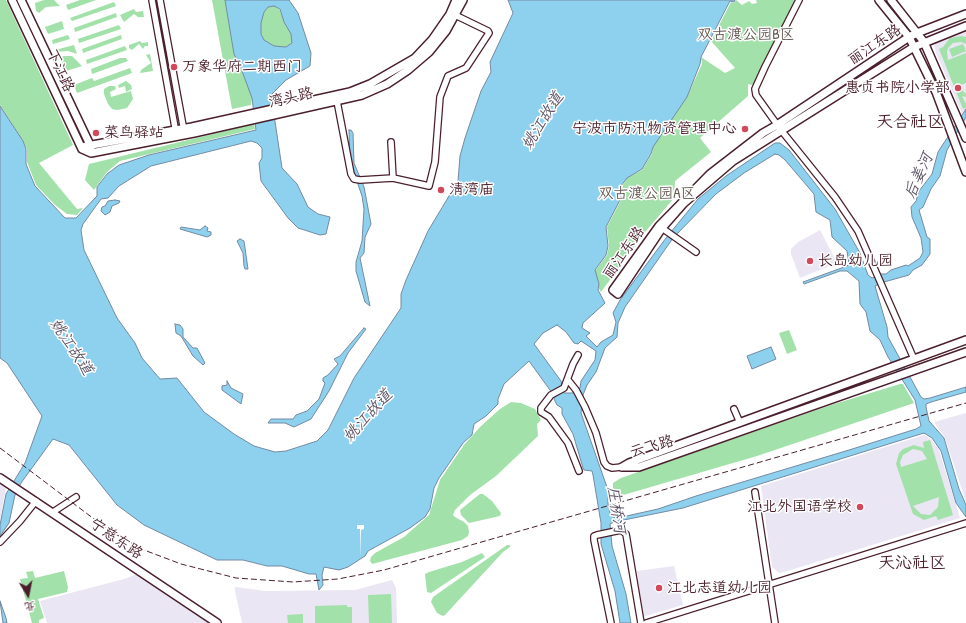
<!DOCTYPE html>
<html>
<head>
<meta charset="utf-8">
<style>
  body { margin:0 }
  #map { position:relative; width:966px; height:623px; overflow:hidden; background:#fff; font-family:"Patrick Hand","LXGW WenKai TC",sans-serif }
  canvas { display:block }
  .north { position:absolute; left:8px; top:575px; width:40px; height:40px; -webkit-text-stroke:3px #fff; paint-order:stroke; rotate:170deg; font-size:11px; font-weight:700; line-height:16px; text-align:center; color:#4a1f2b }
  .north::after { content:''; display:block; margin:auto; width:14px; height:18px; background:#4a1f2b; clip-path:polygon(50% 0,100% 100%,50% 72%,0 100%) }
</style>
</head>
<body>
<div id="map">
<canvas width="966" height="623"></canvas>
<div class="north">北</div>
</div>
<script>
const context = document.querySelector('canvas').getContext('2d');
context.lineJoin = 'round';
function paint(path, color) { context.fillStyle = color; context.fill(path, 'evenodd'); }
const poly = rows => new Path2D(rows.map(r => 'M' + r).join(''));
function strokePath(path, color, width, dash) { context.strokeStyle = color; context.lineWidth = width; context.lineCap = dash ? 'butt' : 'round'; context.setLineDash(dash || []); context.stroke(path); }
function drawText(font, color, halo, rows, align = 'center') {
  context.font = font + ' "Patrick Hand","LXGW WenKai TC",sans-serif'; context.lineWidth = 3; context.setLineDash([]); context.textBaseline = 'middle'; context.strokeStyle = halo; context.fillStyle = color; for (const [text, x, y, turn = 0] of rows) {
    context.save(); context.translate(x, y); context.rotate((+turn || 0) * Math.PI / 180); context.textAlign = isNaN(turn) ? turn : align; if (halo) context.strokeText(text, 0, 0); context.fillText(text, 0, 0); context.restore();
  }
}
paint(poly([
  [966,30,966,123,936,53,934,43],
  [820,230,837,263,800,278,791,254,791,249,798,242],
  [966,413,966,502,945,438,934,422],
  [924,435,931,439,939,450,960,518,784,572,779,573,772,567,761,486],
  [0,483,6,487,0,520],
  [674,566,683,605,642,617,637,571],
  [137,574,212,623,47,623,40,601,124,579],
  [392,580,396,588,397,623,242,623,235,591,235,587,266,591,355,590]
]), '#eae6f4');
paint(poly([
  [0,0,6,0,73,145,39,163,77,209,83,208,77,215,67,214,55,205,36,185,27,162,27,149,23,141,0,105],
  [44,0,54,0,60,6,46,7,39,13,36,11,35,3],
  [80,0,96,0,68,10,66,5],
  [212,0,225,0,234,54,248,85,252,98,251,105,232,109],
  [736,0,742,5,749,1,752,4,757,3,756,0,795,0,755,83,752,85,748,84,748,96,700,138,711,152,675,181,674,198,646,231,601,292,599,289,599,284,595,271,607,255,609,246,607,227,622,198,622,187,627,178,642,170,652,154,653,147,687,97,702,64,701,57,725,73,735,68,711,41,731,2,734,3],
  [114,2,116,6,72,21,70,18],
  [274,6,280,10,284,22,291,34,292,43,286,47,274,46,264,40,261,34,261,23,264,12,268,7],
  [134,9,136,12,143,11,144,17,138,17,134,14,124,22,120,15],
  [116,13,117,17,75,32,74,28],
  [62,21,64,29,48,34,45,27],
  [119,25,121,29,79,43,78,39],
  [68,35,70,39,53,44,52,40],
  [121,35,122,39,83,53,82,49],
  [961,36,966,37,966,44,961,42,953,43,948,48,947,52,948,60,966,53,966,83,958,86,966,94,966,97,962,96,966,104,966,108,963,109,939,49,943,47,950,38],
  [140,41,142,43,148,42,148,46,145,46,143,49,139,44,132,50,129,48,129,45],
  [963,44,966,51,952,57,949,49],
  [74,45,77,54,68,51,56,52,55,50],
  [125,46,127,50,87,64,86,60],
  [150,54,153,71,140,73,141,70,151,63,146,55],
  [65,56,72,56,82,66,66,71,59,57],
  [120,58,126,58,128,61,92,74,91,69],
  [130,68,132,73,77,93,74,85,92,78,94,81],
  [126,81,131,85,132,89,126,92,125,86,119,88,118,85],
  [109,86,115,86,116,89,110,92,111,97,131,91,133,99,127,108,117,110,112,109,108,104,104,94,104,89],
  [254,124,255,129,120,161,107,172,94,190,85,180,89,164],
  [789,330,797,350,787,354,779,333],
  [900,384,903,384,914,403,757,456,613,498,613,483,621,478,831,405],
  [511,402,521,403,535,409,541,420,537,424,538,436,496,476,470,495,455,510,453,515,455,517,464,522,468,526,469,532,468,536,462,540,372,564,370,561,371,557,375,553,404,537,429,515,440,480,464,445,480,427,500,409],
  [930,440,953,515,938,520,936,516,924,520,913,514,896,464,899,453,903,449,914,445,924,448,923,442],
  [913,449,922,451,927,459,901,467,900,462,903,455],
  [939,497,938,507,930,515,921,514,913,506],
  [480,494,483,494,492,501,501,513,500,516,469,523,461,515,460,510],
  [507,545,510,545,510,547,503,552,445,615,443,616,437,613,431,602,433,597],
  [482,553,485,557,431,593,427,592,425,574,429,572,462,562],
  [33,571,35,578,64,571,68,587,67,592,38,599,44,618,39,620,39,623,32,623,20,579,28,578,26,572],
  [391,594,392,623,369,623,368,595],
  [347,605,347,607,352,607,352,623,315,623,315,606],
  [303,614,303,623,288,623,287,615]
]), '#a2e1aa');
const water = poly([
  [225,0,289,0,298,13,311,53,310,66,286,80,271,95,282,168,297,184,308,207,318,214,330,217,326,234,320,235,298,228,288,218,261,181,259,163,262,158,262,148,257,143,251,141,151,166,119,186,108,198,101,199,83,224,81,230,84,250,117,318,135,343,142,358,160,379,177,378,204,412,234,434,254,446,275,452,286,451,317,441,328,430,354,378,401,308,401,294,406,280,428,231,458,181,460,156,465,138,481,91,491,72,490,62,513,13,508,0,735,0,734,2,730,1,701,57,700,64,687,97,653,147,651,154,642,169,627,178,621,186,621,198,606,227,608,246,606,255,595,270,599,284,598,290,605,303,583,323,582,328,590,333,586,336,597,347,601,342,613,335,616,322,613,313,620,300,666,238,698,199,726,176,775,143,780,143,789,150,835,209,860,253,868,275,872,278,881,274,886,274,891,270,906,265,908,266,920,258,923,252,921,238,912,217,911,207,916,201,919,191,932,174,938,152,966,109,966,117,947,150,940,176,931,189,923,207,919,210,927,237,930,239,930,254,922,265,913,270,909,275,884,282,875,286,887,327,888,337,921,397,924,399,930,398,966,387,966,392,931,402,926,404,926,407,929,421,944,438,959,489,966,505,966,517,956,503,941,451,932,438,924,433,683,508,614,522,610,524,612,546,626,594,631,623,620,623,615,591,601,544,601,523,593,475,592,471,584,470,583,468,573,434,562,414,562,408,557,405,554,399,555,397,529,361,504,384,498,399,498,404,486,416,474,424,472,435,463,443,439,478,434,488,430,509,425,517,410,528,368,551,365,556,348,567,339,570,324,567,322,575,323,585,319,590,316,574,309,574,282,566,267,566,243,560,217,560,144,525,117,505,69,445,53,439,21,483,15,495,9,523,0,536,0,525,6,494,25,463,42,416,7,363,0,358,0,106,23,141,26,149,26,164,35,186,65,218,76,218,97,196,97,187,107,174,119,165,149,155,256,130,252,98,242,71,234,54,225,0],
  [274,6,280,9,284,22,291,34,292,43,286,47,274,46,264,40,261,34,261,23,264,12,268,7,274,6],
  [775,154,779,155,785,160,814,194,816,212,830,220,832,237,847,251,849,264,847,266,803,282,804,284,840,271,847,271,859,281,860,304,866,312,870,331,880,340,888,357,915,400,921,426,916,429,849,450,696,496,658,509,622,517,613,517,610,513,608,504,608,490,581,413,583,395,587,385,596,372,605,348,617,337,618,323,625,307,673,238,716,194,744,173,775,154],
  [557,325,566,332,574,343,578,344,581,341,596,351,595,360,581,381,580,388,572,393,564,393,561,381,534,344,543,333,557,325],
  [349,130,351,130,353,133,354,163,364,187,371,224,365,237,364,253,360,258,370,306,365,302,356,271,356,262,362,241,364,209,362,196,350,161,349,130],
  [115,200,120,201,119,203,112,206,110,212,105,215,101,211,102,207,105,206,108,201,115,200],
  [205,226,208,228,207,231,211,232,211,235,207,237,180,229,181,227,200,230,205,226],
  [240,239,244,241,248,269,245,269,244,266,243,253,237,241,240,239],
  [175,324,180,325,183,329,183,337,193,348,197,348,205,363,203,365,193,356,181,336,176,333,175,324],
  [364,328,366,329,348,353,329,391,311,419,294,427,285,423,268,423,271,419,293,419,296,415,307,411,319,399,325,383,323,381,323,378,328,375,338,364,334,359,340,356,364,328],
  [771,347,776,359,752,369,747,356,771,347],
  [227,381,231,388,243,394,241,404,222,390,222,386,227,385,227,381],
  [0,601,6,618,7,623,3,623,0,601]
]);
paint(water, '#8ed1ef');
strokePath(water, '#738aa1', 1);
paint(poly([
  [357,525,364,525,364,529,361,530,361,559,360,529,357,529]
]), '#fff');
const minor = poly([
  [152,0,176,133],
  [160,0,184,131],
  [799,0,765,67,755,89,756,95,781,130,835,197,858,231,914,359],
  [337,101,351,174,354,179,360,180,393,178,429,186,435,162,440,97,448,76,466,68,489,33,488,31,455,15],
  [391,142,393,178],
  [659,226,696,252],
  [578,355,573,364,564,388,551,395,541,408,541,412,549,417,568,443,579,471],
  [568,380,576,390,585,407,596,433,604,462,607,466,612,468,622,467],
  [734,409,740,423],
  [755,492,775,623],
  [53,512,76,497],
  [0,542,20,521,36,501],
  [611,623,594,540,594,536,597,535,621,530,626,534,641,623],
  [646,623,966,523]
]);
const major = poly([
  [12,0,82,149,91,153,194,133,362,95,387,84,408,70,429,52,446,31,463,0],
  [21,0,91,147],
  [879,0,909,37,914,47,936,92,966,172],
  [891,0,924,42,966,138],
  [966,14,917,33,909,37,777,125,763,133,710,174,659,226,613,290,618,294,662,228,684,203,733,161,914,47,966,26],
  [81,147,192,127,350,92,370,84,415,58,432,40,450,14,456,0],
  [622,467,629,463,966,340],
  [623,467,639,467,966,352],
  [0,478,217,623]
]);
strokePath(minor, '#4a1f2b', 8);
strokePath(major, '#4a1f2b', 10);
strokePath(minor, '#fff', 5.5);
strokePath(major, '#fff', 7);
strokePath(poly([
  [0,448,110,531,144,550,181,564,236,578,293,582,338,579,384,570,966,403]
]), '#4a1f2b', 1, [6, 3]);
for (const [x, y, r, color] of [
  [174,67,4,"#d1495b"],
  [958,88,4,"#d1495b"],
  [745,129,4,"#d1495b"],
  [96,133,4,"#d1495b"],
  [441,190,4,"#d1495b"],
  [810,261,4,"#d1495b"],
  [860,507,4,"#d1495b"],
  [659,588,4,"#d1495b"]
]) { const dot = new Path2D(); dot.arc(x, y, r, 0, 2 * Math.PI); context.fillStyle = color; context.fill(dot); strokePath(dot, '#fff', 1.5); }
drawText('15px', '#645951', '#fff', [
  ["双古渡公园B区",746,35],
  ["双古渡公园A区",647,194]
]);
drawText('15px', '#4a1f2b', '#fff', [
  ["丽江东路",875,45,-34],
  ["下江路",60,71,65],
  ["湾头路",291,98,-13],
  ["丽江东路",624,253,-55],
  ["云飞路",652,447,-16],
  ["宁慈东路",116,539,34]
]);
drawText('15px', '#4a1f2b', '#fff', [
  ["万象华府二期西门",182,67],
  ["惠贞书院小学部",950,88,"right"],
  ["宁波市防汛物资管理中心",737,129,"right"],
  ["菜鸟驿站",104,133],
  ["清湾庙",449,190],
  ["长岛幼儿园",818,261],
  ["江北外国语学校",852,507,"right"],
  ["江北志道幼儿园",667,588]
], 'left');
drawText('italic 16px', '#5e5466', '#fff', [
  ["姚江故道",543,121,-58],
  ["后姜河",919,176,-66],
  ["姚江故道",71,347,56],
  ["姚江故道",368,416,-48],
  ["庄桥河",616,510,81]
]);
drawText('17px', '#4a1f2b', '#fff', [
  ["天合社区",910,122],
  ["天沁社区",912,563]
]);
</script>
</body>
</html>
